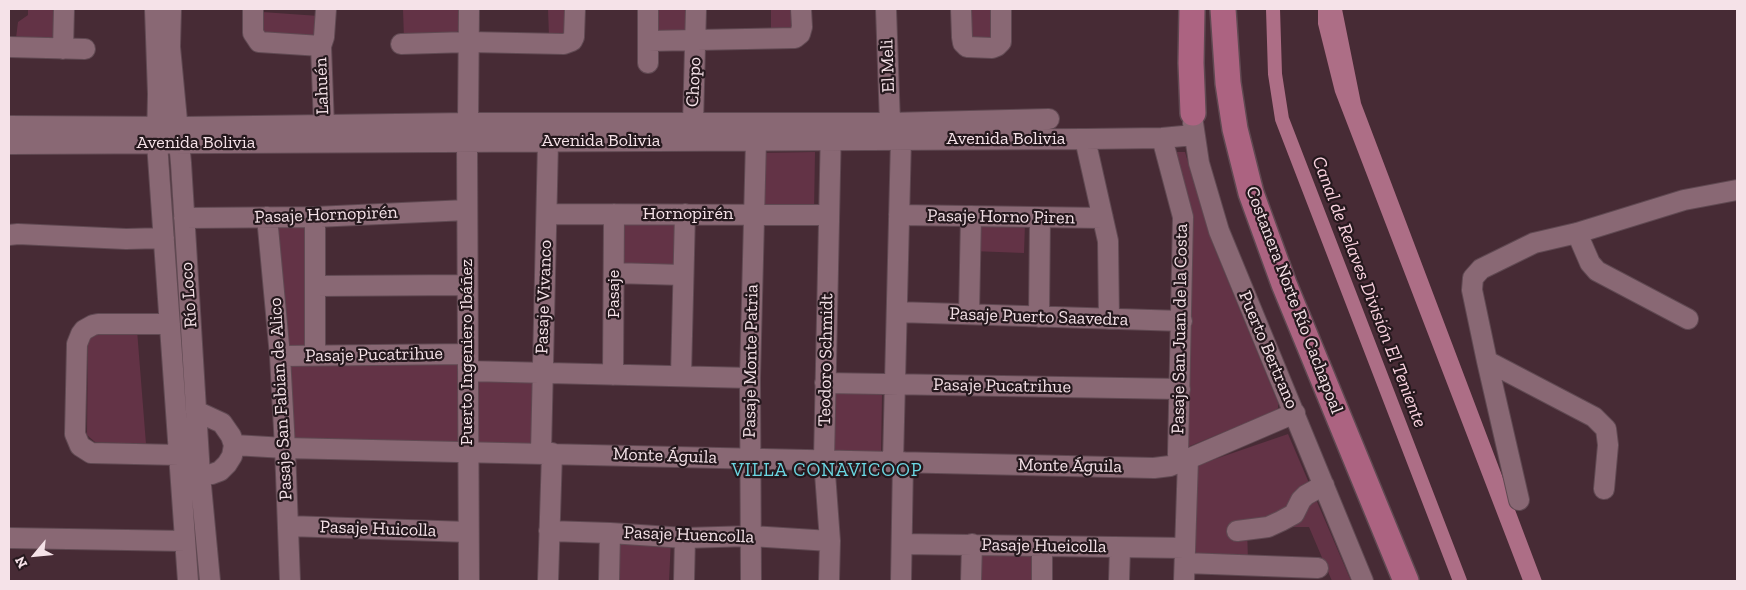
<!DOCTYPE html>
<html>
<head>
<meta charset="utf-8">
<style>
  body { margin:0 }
  #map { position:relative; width:1746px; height:590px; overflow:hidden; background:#472b35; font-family:"Zilla Slab",serif }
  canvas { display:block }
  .frame { position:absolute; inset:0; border:10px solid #f5e2e8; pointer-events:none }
  .north { position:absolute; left:10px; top:530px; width:50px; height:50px; -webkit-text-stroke:4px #25181d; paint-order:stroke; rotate:242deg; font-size:14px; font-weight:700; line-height:20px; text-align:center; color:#f5e2e8 }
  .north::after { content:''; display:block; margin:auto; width:18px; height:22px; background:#f5e2e8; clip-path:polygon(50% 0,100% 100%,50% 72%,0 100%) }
</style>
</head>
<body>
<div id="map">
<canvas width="1746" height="590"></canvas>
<div class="frame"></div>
<div class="north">N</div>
</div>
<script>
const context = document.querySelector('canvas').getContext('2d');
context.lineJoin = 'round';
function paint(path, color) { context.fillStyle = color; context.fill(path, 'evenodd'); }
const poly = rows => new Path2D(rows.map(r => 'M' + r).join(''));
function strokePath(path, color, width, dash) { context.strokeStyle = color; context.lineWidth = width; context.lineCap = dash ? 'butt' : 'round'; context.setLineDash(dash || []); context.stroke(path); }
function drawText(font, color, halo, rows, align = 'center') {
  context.font = font + ' "Zilla Slab",serif'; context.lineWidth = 4.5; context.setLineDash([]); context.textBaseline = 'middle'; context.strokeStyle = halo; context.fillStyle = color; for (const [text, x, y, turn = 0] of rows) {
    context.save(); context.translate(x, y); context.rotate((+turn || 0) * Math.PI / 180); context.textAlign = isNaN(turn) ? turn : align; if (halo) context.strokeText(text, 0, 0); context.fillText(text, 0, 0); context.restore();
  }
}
paint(poly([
  [28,9,58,9,57,42,16,38,18,22,28,15],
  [403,9,461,9,461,27,451,39,404,39],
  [548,9,567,9,568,37,549,37],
  [654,9,689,9,690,38,653,39],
  [771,9,792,9,793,37,771,34],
  [969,9,997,9,999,42,970,38],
  [262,12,319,16,316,40,261,40],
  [815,152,814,212,755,211,758,153],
  [1175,152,1185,152,1213,245,1278,403,1278,408,1275,411,1190,446,1188,446],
  [622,220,679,221,676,269,620,266],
  [272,224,311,224,312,350,285,350],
  [970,224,1025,224,1024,253,972,251],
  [137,330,146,444,95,442,87,435,88,339,97,334],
  [463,361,464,445,291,444,284,365],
  [477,375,537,378,536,445,477,444],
  [829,392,882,394,881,452,830,452],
  [1288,434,1351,581,1332,581,1309,527,1247,527,1248,561,1192,557,1195,466],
  [616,537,671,539,669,581,615,581],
  [1034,552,1035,581,973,581,973,553]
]), '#633346');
paint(poly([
  [1318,9,1342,9,1361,103,1542,581,1523,581,1335,92,1318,24]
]), '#ad6e86');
strokePath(poly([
  [1273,9,1275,74,1282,119,1460,581]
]), '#ad6e86', 14);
const minor = poly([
  [155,9,158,94,157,143,188,581],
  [171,9,170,47,181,163,200,475,210,581],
  [253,9,253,33,259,42,321,46],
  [886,9,890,123],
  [961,9,962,37,963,43,967,47,992,48,997,46,1001,42,1001,9],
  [648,41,795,38,800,34,802,27,801,9],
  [401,44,469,42,564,44,572,41,574,37,575,9],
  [9,47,85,49],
  [63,49,64,9],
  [648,63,648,9],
  [693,123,696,9],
  [1193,123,1199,163,1219,231,1363,581],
  [9,126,183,127,468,123,890,123,1049,119],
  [324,126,321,46,324,37,326,9],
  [1162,138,1183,217,1178,454,1179,462],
  [1085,139,1108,241,1109,319],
  [9,144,1085,139,1162,138,1194,135],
  [547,214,829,215],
  [899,215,1103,218],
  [267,217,280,356,285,448,290,581],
  [315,217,315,355],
  [184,218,315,217,467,210],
  [1577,233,1590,263,1597,271,1688,319],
  [9,235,18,234,126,239,164,238],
  [614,273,683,275],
  [315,286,467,285],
  [897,312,1182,321],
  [969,314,971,216],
  [1039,317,1040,218],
  [170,324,98,324,93,325,84,330,81,334,77,344,75,434,80,446,91,453,179,455],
  [280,356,468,354],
  [1487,361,1594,417,1606,429,1608,445,1604,489],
  [468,371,750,378],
  [613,375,614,214],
  [681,376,685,214],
  [825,383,1180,389],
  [196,411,222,423,231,436,234,445,232,456,227,464,220,471,212,474,200,475],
  [234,445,285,448,1154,468,1170,466,1188,459,1295,413],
  [541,453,548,142],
  [893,462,901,139],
  [1519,500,1487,361,1472,290,1473,278,1481,269,1534,243,1577,233,1684,200,1737,190],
  [288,526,468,532],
  [549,531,610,533,685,538,751,536,830,541],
  [1237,531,1268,527,1281,521,1294,514,1301,500,1306,495,1324,485],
  [9,538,185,541],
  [902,544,1185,548],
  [1185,563,1318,568],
  [469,581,467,142,468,123,469,9],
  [548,581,552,453],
  [609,581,610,533],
  [684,581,685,538],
  [751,581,750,378,756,140],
  [829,581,830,541,824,460,831,126],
  [901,581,903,462],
  [971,581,972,544],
  [1042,581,1042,547],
  [1119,581,1120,548],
  [1184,581,1188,459]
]);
const major = poly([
  [1192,9,1191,63,1193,113],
  [1223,9,1228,83,1235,129,1251,193,1284,284,1406,581]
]);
strokePath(minor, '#604952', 22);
strokePath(major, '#604952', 28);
strokePath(minor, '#896874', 20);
strokePath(major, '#ac6381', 25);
drawText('18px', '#f5e2e8', '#25181d', [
  ["El Meli",888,66,-92],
  ["Chopo",694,82,-87],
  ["Lahuén",322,86,-92],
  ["Avenida Bolivia",1006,139],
  ["Avenida Bolivia",601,141],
  ["Avenida Bolivia",196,143],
  ["Hornopirén",688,214],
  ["Pasaje Hornopirén",326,215,-2],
  ["Pasaje Horno Piren",1001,217,1],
  ["Pasaje",614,294,-90],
  ["Río Loco",189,295,-94],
  ["Pasaje Vivanco",544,297,-88],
  ["Costanera Norte Río Cachapoal",1294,300,69],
  ["Pasaje Puerto Saavedra",1039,317,2],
  ["Pasaje San Juan de la Costa",1180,329,-89],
  ["Puerto Bertrano",1268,350,67],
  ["Puerto Ingeniero Ibáñez",467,352,-90],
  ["Pasaje Pucatrihue",374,355,-1],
  ["Teodoro Schmidt",826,360,-89],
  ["Pasaje Monte Patria",751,361,-89],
  ["Pasaje Pucatrihue",1002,386,1],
  ["Pasaje San Fabian de Alico",281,399,-93],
  ["Monte Águila",665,456,2],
  ["Monte Águila",1070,466,1],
  ["Pasaje Huicolla",378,529,2],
  ["Pasaje Huencolla",689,535,2],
  ["Pasaje Hueicolla",1044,546,1]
]);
drawText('italic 19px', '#fbd4e1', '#25181d', [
  ["Canal de Relaves División El Teniente",1369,292,69]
]);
context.letterSpacing = '1px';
drawText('19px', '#6bd7e3', '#25181d', [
  ["VILLA CONAVICOOP",827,471]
]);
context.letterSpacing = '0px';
</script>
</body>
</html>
